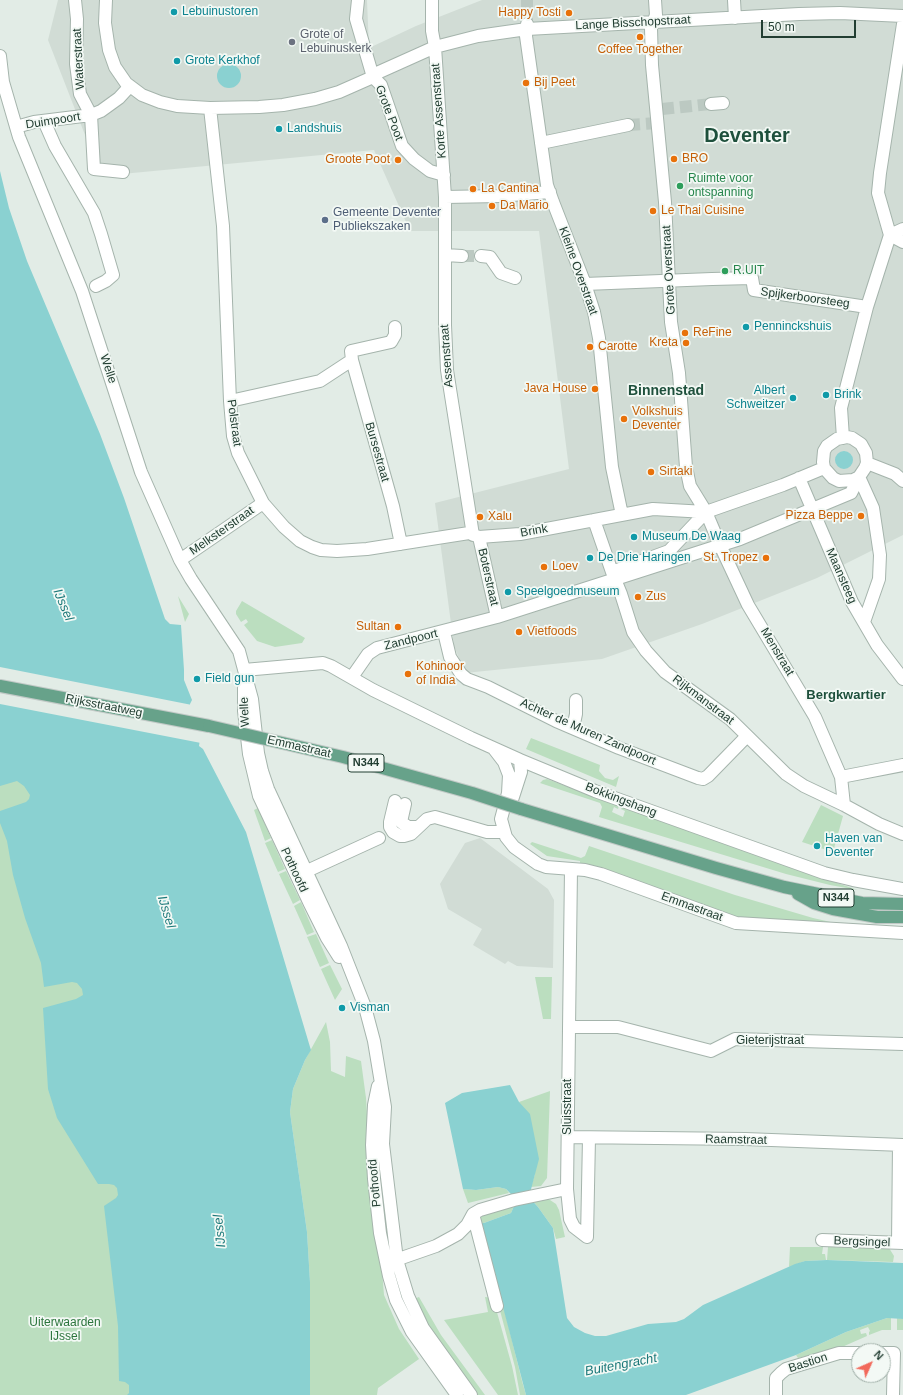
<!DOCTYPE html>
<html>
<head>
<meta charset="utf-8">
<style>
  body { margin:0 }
  #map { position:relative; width:903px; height:1395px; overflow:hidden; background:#e2ece6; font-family:Arial,sans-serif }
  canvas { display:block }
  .north { position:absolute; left:851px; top:1343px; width:40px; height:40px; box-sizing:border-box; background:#f3f9f5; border:1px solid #9faea7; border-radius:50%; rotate:45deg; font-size:11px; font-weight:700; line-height:16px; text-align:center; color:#223e32 }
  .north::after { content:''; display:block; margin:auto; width:14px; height:18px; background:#f2695b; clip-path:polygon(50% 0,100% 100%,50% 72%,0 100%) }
  .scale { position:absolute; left:761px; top:20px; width:95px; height:18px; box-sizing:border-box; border:2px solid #223e32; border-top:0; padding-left:5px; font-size:12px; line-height:14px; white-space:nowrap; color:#223e32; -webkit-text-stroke:3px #f3f9f5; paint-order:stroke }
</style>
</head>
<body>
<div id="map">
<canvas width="903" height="1395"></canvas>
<div class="north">N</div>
<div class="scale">50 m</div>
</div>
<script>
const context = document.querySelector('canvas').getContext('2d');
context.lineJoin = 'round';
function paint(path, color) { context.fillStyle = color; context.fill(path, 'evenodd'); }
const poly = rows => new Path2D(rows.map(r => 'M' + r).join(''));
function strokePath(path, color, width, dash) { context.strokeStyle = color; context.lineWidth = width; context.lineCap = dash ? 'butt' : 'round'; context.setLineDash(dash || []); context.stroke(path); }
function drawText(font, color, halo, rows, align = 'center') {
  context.font = font + ' Arial,sans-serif'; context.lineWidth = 3.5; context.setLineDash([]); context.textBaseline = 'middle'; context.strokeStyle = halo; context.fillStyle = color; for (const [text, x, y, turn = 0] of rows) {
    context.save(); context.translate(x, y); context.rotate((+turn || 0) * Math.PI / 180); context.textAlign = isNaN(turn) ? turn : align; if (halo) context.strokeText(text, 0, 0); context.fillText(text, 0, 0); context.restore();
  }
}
paint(poly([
  [58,0,367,0,369,48,416,26,482,0,903,0,903,535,817,578,702,624,602,659,465,673,454,646,435,503,569,469,539,231,410,231,374,150,101,176,48,40],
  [480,838,548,889,554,900,553,968,517,966,508,961,505,964,473,945,482,929,448,909,440,884,465,843]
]), '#d1dcd5');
paint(poly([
  [178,596,189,614,185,622],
  [242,601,305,638,302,643,275,647,257,641,244,625,248,622,246,619,241,622,236,614,236,611],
  [531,738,600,765,599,771,605,778,613,780,619,776,616,787,526,749],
  [0,744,32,794,88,990,122,1192,131,1395,0,1395],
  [547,779,619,806,618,809,614,807,612,812,623,817,625,811,621,809,622,807,789,867,858,890,830,885,786,874,599,817,602,807,600,803,540,783,543,780],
  [821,805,843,816,833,852,802,842],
  [258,808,271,838,265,841,254,810],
  [272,840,285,869,278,872,265,843],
  [532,842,581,858,585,856,589,846,735,895,813,918,835,923,835,925,739,919,580,864,580,861,547,856,530,844],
  [286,871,300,900,293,904,279,874],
  [301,902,314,932,307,935,294,906],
  [316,934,329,963,320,967,307,937],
  [330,965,342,989,335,1000,321,969],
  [535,977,552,977,551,1019,543,1019],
  [326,1022,330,1042,331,1071,345,1077,346,1056,361,1061,366,1098,373,1212,381,1258,384,1295,399,1329,419,1359,378,1388,377,1395,310,1395,310,1282,307,1232,290,1112,293,1089,305,1060],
  [550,1091,547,1178,541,1186,531,1187,535,1174,519,1102],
  [498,1187,506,1189,509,1193,468,1203,463,1189,476,1190],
  [544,1198,550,1200,556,1204,559,1210,565,1237,556,1239,553,1228,538,1207,533,1201],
  [514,1206,511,1213,484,1223,481,1223,479,1215],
  [790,1247,823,1247,822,1254,825,1254,826,1260,805,1261,789,1267],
  [828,1247,889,1248,894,1256,893,1262,827,1260],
  [419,1297,441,1335,485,1395,478,1395,436,1337,424,1319,414,1299],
  [485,1297,493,1298,512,1366,518,1395,498,1395,444,1320,488,1312],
  [502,1300,522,1381,526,1395,520,1395,515,1367,498,1303],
  [887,1318,891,1318,891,1330,882,1330,869,1335,869,1332,870,1331,868,1327,860,1330,861,1334,866,1333,867,1336,842,1347,798,1358,796,1355,846,1332],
  [897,1318,903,1319,903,1330,897,1330]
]), '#bbdebf');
paint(poly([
  '217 76a12 12 0 1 1 24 0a12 12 0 1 1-24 0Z',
  [0,171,9,208,27,261,100,434,124,498,165,619,170,624,181,625,184,670,184,680,192,700,190,704,190,707,198,722,202,726,199,746,203,749,246,832,310,1047,311,1050,305,1060,293,1089,290,1112,307,1232,310,1282,310,1395,127,1395,129,1393,129,1385,125,1382,119,1381,118,1326,104,1206,116,1198,118,1195,117,1188,114,1185,109,1184,98,1184,57,1118,48,1089,43,1008,76,999,83,995,82,989,77,983,72,982,44,987,41,963,25,918,13,875,7,841,0,823,0,811,26,802,29,799,30,795,24,786,17,781,0,786],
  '835 460a9 9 0 1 1 18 0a9 9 0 1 1-18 0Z',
  [510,1085,519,1102,530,1114,539,1159,529,1197,538,1207,553,1228,567,1318,574,1327,585,1333,595,1336,606,1336,648,1324,676,1322,684,1319,703,1305,795,1264,805,1261,827,1260,903,1263,903,1319,887,1318,846,1332,796,1355,686,1395,526,1395,481,1223,484,1223,511,1213,514,1206,515,1198,506,1189,498,1187,476,1190,463,1189,445,1103,462,1093]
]), '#8ad1d1');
paint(poly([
  [0,667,192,705,194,708,201,710,199,723,204,727,201,743,0,704]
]), '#e2ece6');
strokePath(poly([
  [527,0,527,24],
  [662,109,711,104],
  [628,125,658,123],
  [462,256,481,256]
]), '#bcc9c2', 12, [12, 6]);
const minor = poly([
  [75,0,77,19,76,64,80,94,91,115,94,169,123,172],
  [106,0,105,23,109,50,115,67,126,83,142,95,160,102,177,106,210,108,259,107,283,105,315,99,339,92,373,77,377,73,435,47,478,36,527,29,799,14,840,13,903,16],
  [358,0,356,19,373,77],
  [432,0,432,31,435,47,445,197,445,325,447,370,473,535],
  [655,0,656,15,651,28,652,65,665,202,671,322,679,373,686,467,690,486,706,512,720,545,748,605,815,717,841,777,844,805],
  [734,0,735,18],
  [527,24,526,36,547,185,553,202,585,284,594,312,599,338,612,467,622,515],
  [0,56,3,82,19,137,82,291,141,472,180,560,191,579,239,651,252,699,258,753,262,771,268,789,341,946,365,1007,374,1041,385,1107,383,1144,397,1260,408,1296,423,1328,471,1395],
  [373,77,381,85,402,146,414,159,430,171,444,175],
  [711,104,723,103],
  [210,108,223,226,230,401,233,436,238,453,263,503,284,527,300,541,312,547,321,550,337,551,367,549,469,533,479,537,520,534,653,509,706,512,783,485,824,468],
  [44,121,55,146,94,213,101,234,113,275,106,281,96,286],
  [16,127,34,122,91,115,101,111,119,98,130,86],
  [541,143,628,125],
  [445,197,499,196,550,192],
  [890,235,878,193,880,173,903,24],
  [890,235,903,242],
  [890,235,903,229],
  [445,255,462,256],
  [481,256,490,257,501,273,515,278],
  [585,284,712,279,752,278,754,290,867,307],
  [352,360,351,351,391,342,395,335,395,327],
  [230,401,320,381,352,360,393,506,401,544],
  [843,438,841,408,867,307,890,235],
  [867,463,895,474,903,481],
  [859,477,873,508,880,555,879,579,864,622],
  [799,478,852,602,877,645,903,679],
  [706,512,669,551,612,572,621,594,633,632,646,651,665,672,730,719,786,774,804,786,844,805,879,824,903,834],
  [594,520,612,572],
  [479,537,497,617],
  [180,560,263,503],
  [444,632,450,657,461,674,467,679,488,687,556,721,619,748,698,778,703,779,708,776,747,736],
  [244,670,323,663,331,666,373,690,471,738,520,760,595,791,824,873,853,880,903,889],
  [352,677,368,654,377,648,497,617,740,539,851,493,859,477,865,468,867,463,866,453,861,444,852,438,847,437,837,439,827,446,824,451,823,462,824,468,833,478,839,481,853,480,859,477],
  [244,688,244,711,249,754,259,796,309,902,327,938,339,957],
  [573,728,576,714,576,700],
  [494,749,504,762,509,775,508,793,501,819,506,837,514,847,538,864,546,867,585,870,601,874,736,923,903,933],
  [841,777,903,765],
  [512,800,521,772,520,760],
  [395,801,390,822,390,827,393,832,400,836,404,836,411,834,427,819,435,817,487,832,504,832],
  [405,804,401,822,408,827,418,827],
  [571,869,567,1189,570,1219,574,1227,587,1237],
  [307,871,379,838],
  [569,1027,618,1027,711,1051,735,1039,903,1044],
  [378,1086,374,1105,372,1145,374,1179,380,1233,389,1276,396,1300,412,1332,457,1395],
  [568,1137,745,1139,903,1145],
  [473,1214,497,1306],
  [587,1237,589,1138],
  [822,1240,903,1243],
  [898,1243,899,1145],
  [390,1262,436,1246,458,1234,467,1225,473,1214,480,1210,514,1200,567,1189],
  [883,1353,894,1353,893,1395],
  [776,1395,776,1378,781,1373,786,1369,839,1353,859,1353]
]);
const major = poly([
  [0,686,209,726],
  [521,809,716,868,784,887,862,903,903,904],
  [798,894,814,903,833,909,877,917,903,917]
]);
strokePath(minor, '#a5b4ac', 14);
strokePath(major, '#c1c9c6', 14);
strokePath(minor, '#fff', 12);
strokePath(major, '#67a28a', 12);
const majorBridge = poly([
  [209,726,343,757,472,793,521,809]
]);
strokePath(majorBridge, '#c1c9c6', 14, []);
strokePath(majorBridge, '#67a28a', 12);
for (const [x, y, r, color] of [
  [174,12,4,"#0f9aa8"],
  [569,13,4,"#e8710a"],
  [640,37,4,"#e8710a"],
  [292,42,4,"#6b7280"],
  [177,61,4,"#0f9aa8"],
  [526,83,4,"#e8710a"],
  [279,129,4,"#0f9aa8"],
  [674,159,4,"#e8710a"],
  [398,160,4,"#e8710a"],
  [680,186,4,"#2e9e5b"],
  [473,189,4,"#e8710a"],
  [492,206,4,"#e8710a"],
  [653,211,4,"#e8710a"],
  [325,220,4,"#5c6f8a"],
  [725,271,4,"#2e9e5b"],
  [746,327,4,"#0f9aa8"],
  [685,333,4,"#e8710a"],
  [686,343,4,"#e8710a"],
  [590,347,4,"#e8710a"],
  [595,389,4,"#e8710a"],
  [826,395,4,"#0f9aa8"],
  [793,398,4,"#0f9aa8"],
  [624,419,4,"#e8710a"],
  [651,472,4,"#e8710a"],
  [861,516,4,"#e8710a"],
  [480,517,4,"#e8710a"],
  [634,537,4,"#0f9aa8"],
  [590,558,4,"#0f9aa8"],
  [766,558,4,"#e8710a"],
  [544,567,4,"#e8710a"],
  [508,592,4,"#0f9aa8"],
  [638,597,4,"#e8710a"],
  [398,627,4,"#e8710a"],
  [519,632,4,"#e8710a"],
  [408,674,4,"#e8710a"],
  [197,679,4,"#0f9aa8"],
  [817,846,4,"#0f9aa8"],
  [342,1008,4,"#0f9aa8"]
]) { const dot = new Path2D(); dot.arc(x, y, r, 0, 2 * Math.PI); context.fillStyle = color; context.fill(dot); strokePath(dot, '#f3f9f5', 1.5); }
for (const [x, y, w] of [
  [366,763,36],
  [836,898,36]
]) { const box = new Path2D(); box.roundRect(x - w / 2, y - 9, w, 18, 3); context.fillStyle = '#f3f9f5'; context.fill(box); strokePath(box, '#223e32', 1); }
drawText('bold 11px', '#223e32', null, [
  ["N344",366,763],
  ["N344",836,898]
]);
drawText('12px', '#0d838f', '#f3f9f5', [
  ["Lebuinustoren",182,12],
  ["Grote Kerkhof",185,61],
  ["Landshuis",287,129],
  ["Penninckshuis",754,327],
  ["Albert",785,391,"right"],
  ["Schweitzer",785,405,"right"],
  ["Brink",834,395],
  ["Museum De Waag",642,537],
  ["De Drie Haringen",598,558],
  ["Speelgoedmuseum",516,592],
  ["Field gun",205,679],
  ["Haven van",825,839],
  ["Deventer",825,853],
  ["Visman",350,1008]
], 'left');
drawText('12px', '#c56008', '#f3f9f5', [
  ["Happy Tosti",561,13,"right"],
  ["Coffee Together",640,50,"center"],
  ["Bij Peet",534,83],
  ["BRO",682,159],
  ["Groote Poot",390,160,"right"],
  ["La Cantina",481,189],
  ["Da Mario",500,206],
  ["Le Thai Cuisine",661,211],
  ["ReFine",693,333],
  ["Kreta",678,343,"right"],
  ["Carotte",598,347],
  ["Java House",587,389,"right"],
  ["Volkshuis",632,412],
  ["Deventer",632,426],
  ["Sirtaki",659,472],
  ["Pizza Beppe",853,516,"right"],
  ["Xalu",488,517],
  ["St. Tropez",758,558,"right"],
  ["Loev",552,567],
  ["Zus",646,597],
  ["Sultan",390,627,"right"],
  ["Vietfoods",527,632],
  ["Kohinoor",416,667],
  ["of India",416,681]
], 'left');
drawText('12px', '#223e32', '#f3f9f5', [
  ["Lange Bisschopstraat",633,23,-3],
  ["Waterstraat",79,59,-93],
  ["Korte Assenstraat",439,111,-94],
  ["Grote Poot",389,113,69],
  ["Duimpoort",53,121,-9],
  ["Grote Overstraat",669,270,-93],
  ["Kleine Overstraat",578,271,70],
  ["Spijkerboorsteeg",805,298,8],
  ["Assenstraat",447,356,-94],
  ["Welle",108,369,72],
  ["Polstraat",234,423,82],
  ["Bursestraat",377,452,74],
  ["Melksterstraat",222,531,-35],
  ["Brink",534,531,-10],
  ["Maansteeg",841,576,66],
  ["Boterstraat",488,577,77],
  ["Zandpoort",411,640,-14],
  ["Menstraat",777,652,59],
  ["Rijkmanstraat",703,700,37],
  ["Rijksstraatweg",104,706,11],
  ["Welle",245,712,-93],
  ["Achter de Muren Zandpoort",588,732,24],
  ["Emmastraat",299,747,13],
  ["Bokkingshang",621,800,21],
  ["Pothoofd",294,870,65],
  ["Emmastraat",692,907,20],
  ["Gieterijstraat",770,1041],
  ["Sluisstraat",568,1107,-90],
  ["Raamstraat",736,1140,1],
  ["Pothoofd",375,1183,-95],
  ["Bergsingel",862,1242,2],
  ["Bastion",808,1363,-18]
]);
drawText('12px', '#5b616d', '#f3f9f5', [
  ["Grote of",300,35],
  ["Lebuinuskerk",300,49]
], 'left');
drawText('12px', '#27864d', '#f3f9f5', [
  ["Ruimte voor",688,179],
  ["ontspanning",688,193],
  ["R.UIT",733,271]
], 'left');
drawText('12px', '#4e5e75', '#f3f9f5', [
  ["Gemeente Deventer",333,213],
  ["Publiekszaken",333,227]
], 'left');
drawText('12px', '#2c753d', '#f3f9f5', [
  ["Uiterwaarden",65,1323],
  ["IJssel",65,1337]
]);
drawText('italic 13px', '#1c797a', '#f3f9f5', [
  ["IJssel",63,605,67],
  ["IJssel",166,912,73],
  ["IJssel",220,1231,-96],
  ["Buitengracht",621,1365,-11]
]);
drawText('bold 13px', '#1e503c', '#f3f9f5', [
  ["Bergkwartier",846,695]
]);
drawText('bold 14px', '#1e503c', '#f3f9f5', [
  ["Binnenstad",666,391]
]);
drawText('bold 20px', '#1e503c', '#f3f9f5', [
  ["Deventer",747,136]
]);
</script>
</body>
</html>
